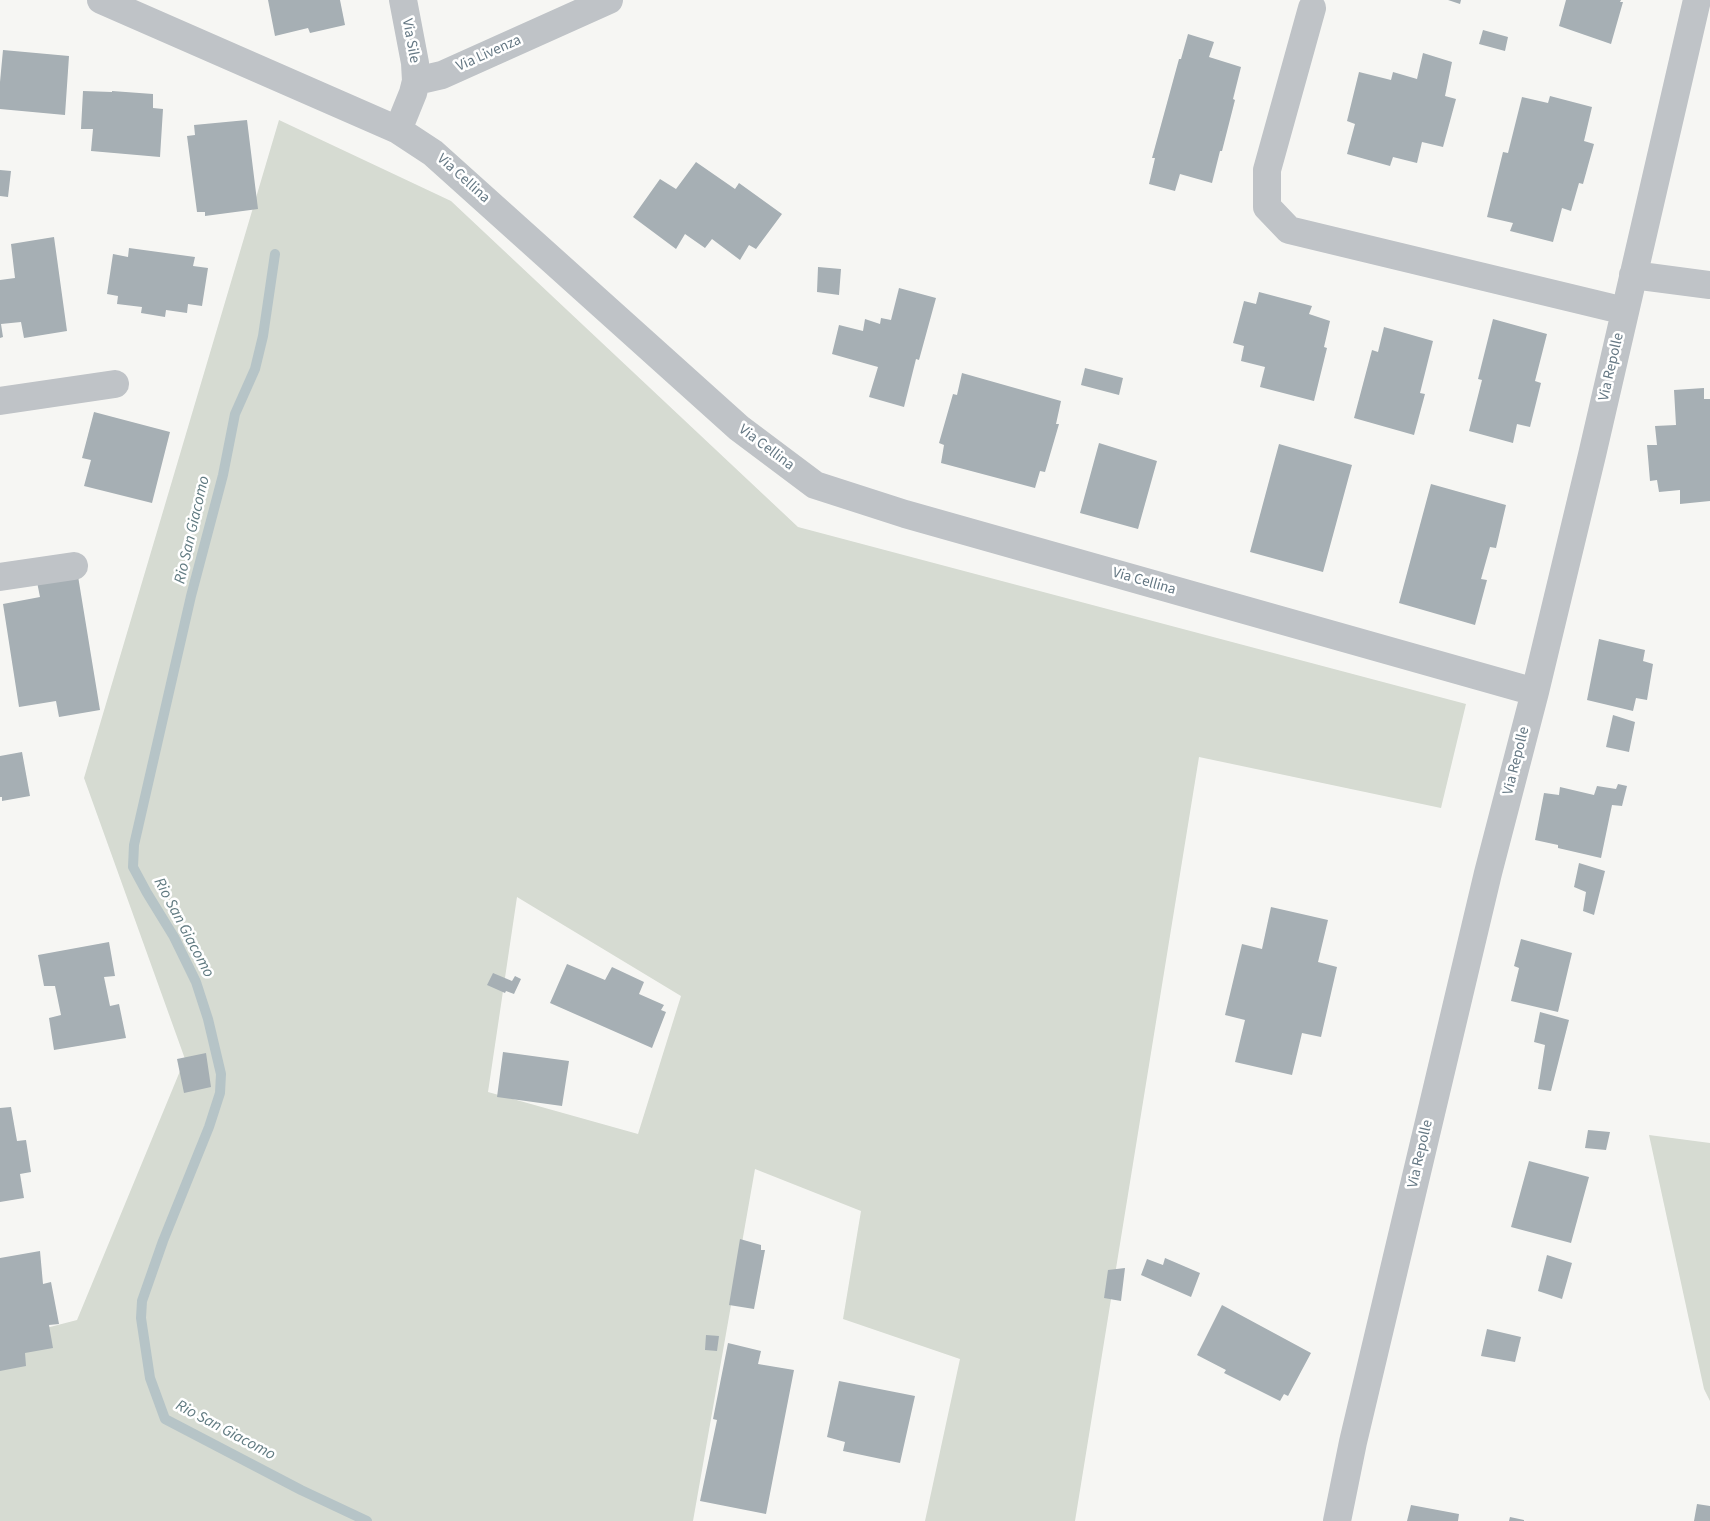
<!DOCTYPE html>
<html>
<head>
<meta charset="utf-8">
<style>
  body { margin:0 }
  canvas { display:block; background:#f6f6f3 }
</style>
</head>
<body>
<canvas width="1710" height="1521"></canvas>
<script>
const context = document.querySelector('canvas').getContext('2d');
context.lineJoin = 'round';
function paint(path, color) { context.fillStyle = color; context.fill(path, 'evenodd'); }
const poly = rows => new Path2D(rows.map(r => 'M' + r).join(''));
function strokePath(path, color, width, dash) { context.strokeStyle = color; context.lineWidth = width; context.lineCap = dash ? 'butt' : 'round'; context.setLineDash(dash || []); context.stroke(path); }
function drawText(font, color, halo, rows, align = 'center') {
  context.font = font + ' "Source Sans 3",sans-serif'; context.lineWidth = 5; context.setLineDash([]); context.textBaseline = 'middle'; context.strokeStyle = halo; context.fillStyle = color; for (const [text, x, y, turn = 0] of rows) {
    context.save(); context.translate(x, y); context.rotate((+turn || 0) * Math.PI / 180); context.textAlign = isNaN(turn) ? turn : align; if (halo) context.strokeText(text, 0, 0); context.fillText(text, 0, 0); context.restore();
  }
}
paint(poly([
  [279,120,451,201,798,527,1466,704,1441,808,1199,757,1075,1521,925,1521,960,1359,843,1319,861,1211,755,1169,693,1521,0,1521,0,1340,77,1320,185,1059,84,778],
  [517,897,681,996,638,1134,488,1092],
  [1649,1135,1710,1143,1710,1401,1704,1389]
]), '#d6dbd2');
strokePath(poly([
  [275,254,263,336,255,369,235,414,223,475,191,596,134,845,133,867,147,893,174,937,196,982,208,1019,221,1074,220,1093,209,1127,163,1241,142,1301,141,1318,150,1378,165,1419,301,1490,367,1521]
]), '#b6c4c7', 10);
paint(poly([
  [268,0,340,0,345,25,310,33,308,28,275,36],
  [1448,0,1461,0,1460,4],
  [1566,0,1621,0,1620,2,1623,2,1611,44,1559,26],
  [1483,30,1508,37,1505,51,1479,44],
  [1188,34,1214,42,1209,57,1241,67,1233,99,1235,100,1222,151,1220,151,1212,183,1180,174,1175,191,1149,184,1155,158,1152,158,1179,59,1181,59],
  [3,50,69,56,65,115,0,109,0,82],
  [1423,53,1452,62,1445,96,1456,99,1443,147,1422,142,1417,163,1393,157,1390,166,1347,154,1355,124,1347,121,1359,72,1391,80,1393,72,1417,79],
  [83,91,112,92,112,91,153,94,153,108,163,109,160,157,91,151,93,129,81,129],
  [1550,96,1592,107,1584,141,1594,144,1583,184,1579,183,1571,211,1562,208,1553,242,1510,231,1513,223,1487,217,1503,152,1508,153,1522,97,1548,103],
  [247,120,258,209,205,216,205,212,197,212,187,136,195,135,194,125],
  [696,162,735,189,739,183,782,214,756,249,749,245,740,260,712,239,705,248,685,234,676,249,633,217,660,179,676,189],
  [0,170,11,171,8,197,0,196],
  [54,237,67,331,24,338,21,322,1,324,3,337,0,338,0,280,15,278,11,244],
  [129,248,195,257,193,266,208,268,202,306,188,304,187,313,166,310,165,317,141,313,142,307,117,304,118,296,107,294,113,254,128,257],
  [818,267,841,269,839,295,817,292],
  [899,288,936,298,919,360,916,359,904,407,869,397,878,367,832,354,839,325,863,331,865,319,880,324,881,318,891,320],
  [1259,292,1312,306,1309,314,1330,321,1324,347,1327,348,1314,401,1260,387,1265,367,1241,361,1244,346,1233,343,1244,301,1256,304],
  [1493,319,1547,334,1535,381,1541,383,1530,427,1517,424,1513,443,1469,431,1482,380,1478,379],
  [1384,327,1433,341,1420,393,1425,394,1414,435,1354,418,1372,350,1378,352],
  [1085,368,1123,378,1119,395,1081,385],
  [962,373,1061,401,1056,424,1059,424,1045,472,1040,471,1035,488,941,463,944,445,939,443,953,394,957,395],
  [1704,388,1704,399,1710,399,1710,501,1680,504,1680,490,1659,492,1657,480,1650,481,1647,445,1657,445,1655,426,1676,425,1674,390],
  [94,412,170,432,152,503,84,486,91,460,82,458],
  [1099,443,1157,461,1138,529,1080,513],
  [1279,444,1352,465,1323,572,1250,552],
  [1431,484,1506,505,1496,548,1490,547,1481,579,1487,580,1475,625,1399,603],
  [78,576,100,710,59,717,56,701,19,707,3,604,40,597,37,582],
  [1599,639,1645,650,1643,661,1653,664,1647,700,1636,698,1633,711,1587,700],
  [1613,715,1635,722,1629,752,1606,747],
  [22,752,30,796,2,801,2,797,0,797,0,756],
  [1618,784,1627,786,1622,806,1612,805,1601,858,1558,848,1558,845,1535,840,1544,793,1559,795,1560,787,1594,795,1597,786,1616,789],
  [1579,863,1605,871,1594,915,1583,911,1586,892,1574,887],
  [1271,907,1328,920,1318,962,1337,967,1321,1037,1302,1033,1292,1075,1235,1062,1245,1020,1225,1015,1242,944,1262,949],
  [1521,939,1572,953,1558,1012,1511,1001,1519,968,1514,966],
  [109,942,115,976,104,977,110,1006,119,1004,126,1038,54,1050,49,1018,61,1015,55,986,44,986,38,955],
  [567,964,605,980,612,967,644,982,639,994,664,1005,661,1010,666,1012,652,1048,550,1003],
  [493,973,512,981,515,976,521,979,514,994,506,991,505,993,487,985],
  [1540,1012,1569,1020,1551,1091,1538,1089,1545,1045,1534,1042],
  [503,1052,569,1061,562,1106,497,1097],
  [206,1053,211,1087,184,1093,177,1059],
  [11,1107,17,1141,26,1140,31,1172,20,1174,24,1198,0,1202,0,1108],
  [1588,1130,1610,1132,1606,1150,1585,1148],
  [1529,1161,1589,1177,1571,1243,1511,1227],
  [740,1239,761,1245,761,1250,765,1250,754,1309,729,1305],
  [40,1251,43,1284,51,1282,59,1324,49,1325,53,1348,25,1353,26,1366,0,1371,0,1258],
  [1547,1255,1572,1263,1562,1299,1538,1291],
  [1165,1258,1200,1273,1191,1297,1141,1275,1147,1259,1163,1265],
  [1125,1268,1121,1301,1104,1298,1108,1270],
  [1222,1305,1311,1353,1288,1396,1284,1394,1280,1401,1224,1373,1226,1370,1197,1355],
  [1487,1329,1521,1337,1515,1362,1481,1356],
  [706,1335,719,1336,717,1351,705,1350],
  [728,1343,761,1351,758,1364,794,1370,766,1514,700,1501,717,1420,713,1419],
  [839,1381,915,1396,900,1463,843,1451,845,1442,827,1437],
  [1697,1504,1710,1506,1710,1521,1694,1521],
  [1411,1505,1459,1514,1458,1521,1407,1521],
  [1510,1517,1524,1520,1524,1521,1509,1521]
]), '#a6afb4');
strokePath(poly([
  [101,0,398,130,433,153,739,428,815,485,905,514,1535,692],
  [403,0,415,63,416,81],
  [1312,8,1267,170,1267,207,1289,230,1625,311],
  [398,130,413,93,416,81,442,75,609,0],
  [1633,275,1710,285],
  [0,401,115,384],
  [0,577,74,566],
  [1337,1521,1353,1442,1488,873,1535,692,1592,455,1697,0]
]), '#bfc3c7', 28);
drawText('15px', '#657884', '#fff', [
  ["Via Sile",410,41,80],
  ["Via Livenza",489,54,-24],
  ["Via Cellina",463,179,42],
  ["Via Repolle",1612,367,-77],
  ["Via Cellina",766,448,37],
  ["Via Cellina",1144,582,16],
  ["Via Repolle",1517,761,-76],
  ["Via Repolle",1421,1154,-77]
]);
drawText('italic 16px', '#607a81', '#fff', [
  ["Rio San Giacomo",193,530,-77],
  ["Rio San Giacomo",183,928,62],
  ["Rio San Giacomo",225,1431,28]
]);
</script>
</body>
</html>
